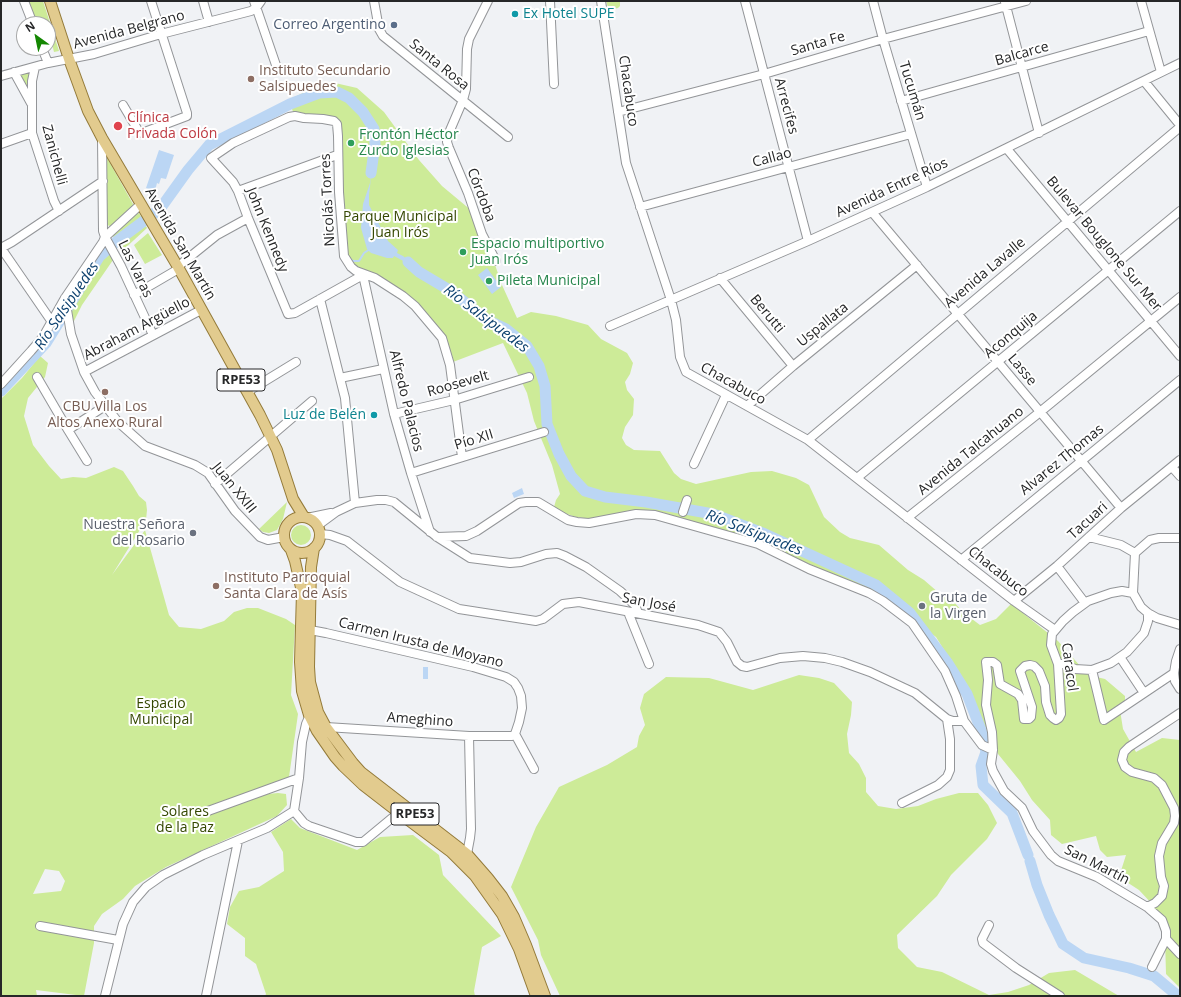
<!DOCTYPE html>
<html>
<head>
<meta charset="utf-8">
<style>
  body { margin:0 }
  #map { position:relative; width:1181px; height:997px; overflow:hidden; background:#f0f2f5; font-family:"Open Sans",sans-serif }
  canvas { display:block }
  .frame { position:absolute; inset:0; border:2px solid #262728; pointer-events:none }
  .north { position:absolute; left:16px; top:16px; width:40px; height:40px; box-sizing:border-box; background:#fff; border:1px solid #a8a9a9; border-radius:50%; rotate:327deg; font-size:11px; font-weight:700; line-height:16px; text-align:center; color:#262728 }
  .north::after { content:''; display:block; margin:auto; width:14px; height:18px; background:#148702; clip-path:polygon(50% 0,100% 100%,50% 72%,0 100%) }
</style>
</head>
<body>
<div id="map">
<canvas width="1181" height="997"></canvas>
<div class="frame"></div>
<div class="north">N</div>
</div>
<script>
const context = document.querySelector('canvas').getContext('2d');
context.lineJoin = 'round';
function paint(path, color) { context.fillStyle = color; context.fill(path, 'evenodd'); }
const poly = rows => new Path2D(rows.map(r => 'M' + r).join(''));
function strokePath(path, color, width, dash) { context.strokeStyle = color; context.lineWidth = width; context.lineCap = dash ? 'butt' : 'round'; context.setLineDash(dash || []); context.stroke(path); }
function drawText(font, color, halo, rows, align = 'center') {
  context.font = font + ' "Open Sans",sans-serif'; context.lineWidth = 4; context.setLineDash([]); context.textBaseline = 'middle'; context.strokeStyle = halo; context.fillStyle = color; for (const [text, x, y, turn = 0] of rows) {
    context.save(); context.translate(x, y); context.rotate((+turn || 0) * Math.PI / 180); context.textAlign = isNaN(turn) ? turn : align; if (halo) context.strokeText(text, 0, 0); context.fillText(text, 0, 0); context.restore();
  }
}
paint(poly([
  [26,1,43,1,59,51,54,52,50,36,48,36,48,24,34,24],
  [606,1,620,1,620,6,618,8,609,10],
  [32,69,27,82,29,95,18,72],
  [335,83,357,88,384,112,419,160,442,186,472,211,493,259,502,285,517,318,531,312,556,316,588,325,601,339,627,353,633,363,630,374,625,382,627,390,634,399,633,415,625,427,622,438,626,445,634,450,660,451,674,473,681,479,696,484,751,472,772,471,796,478,809,485,824,517,840,532,850,538,879,545,908,570,924,580,939,593,953,601,964,613,980,625,996,619,1014,601,1024,614,1058,641,1081,667,1092,676,1105,679,1125,696,1125,704,1120,710,1123,729,1136,752,1162,738,1180,740,1180,988,1166,974,1165,939,1153,905,1139,890,1119,877,1126,855,1107,857,1100,850,1096,836,1062,844,1051,835,1050,820,1032,800,1020,781,998,754,964,682,936,637,871,589,830,573,744,536,661,512,642,511,592,519,576,517,561,512,554,507,556,500,560,494,552,465,534,421,527,393,503,343,453,362,447,339,416,301,401,290,374,277,363,273,348,260,344,235,340,123,295,116,288,100,316,87],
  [107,158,133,204,132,209,113,227,107,225,106,159],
  [139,213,147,228,121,252,113,236,134,215],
  [148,233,162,255,145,264,134,245],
  [105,247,113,260,82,305,73,323,69,299],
  [40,356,48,363,45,377,28,398,24,416,33,445,49,466,61,479,73,477,86,478,114,467,123,471,133,486,139,496,146,502,147,510,146,520,112,575,145,530,169,615,179,627,201,629,224,621,234,612,247,608,258,608,286,619,295,625,291,695,298,714,289,777,204,809,206,815,268,794,278,793,286,794,287,805,277,816,166,867,135,886,123,899,102,914,94,926,94,943,84,996,36,990,37,996,1,996,1,399,22,378],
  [45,869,59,871,65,881,61,891,33,894],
  [287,502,283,519,277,530,269,533,263,532,259,529],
  '291 535a10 10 0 1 1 20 0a10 10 0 1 1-20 0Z',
  [799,675,819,678,834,683,852,702,851,715,847,734,849,753,859,764,866,778,866,792,878,806,896,809,918,806,936,799,959,793,978,793,988,805,997,823,987,839,951,875,937,896,897,935,898,948,917,967,942,972,989,995,1008,992,1029,985,1049,973,1075,970,1119,996,560,996,541,955,538,940,511,887,536,827,559,787,607,765,637,747,639,736,645,725,640,708,644,694,666,677,709,678,753,690],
  [291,819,300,828,357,850,380,837,413,835,439,855,443,875,501,936,482,947,474,991,475,996,265,996,266,994,256,964,245,956,245,938,227,924,230,907,239,891,259,887,284,871,283,852,271,832]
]), '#cdeb98');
paint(poly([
  [159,150,174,155,166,179,161,178,159,184,157,183,155,191,146,188],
  [373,160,369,195,369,205,388,241,398,250,397,253,403,256,417,268,419,272,407,263,394,256,393,258,387,258,371,253,367,249,361,228,363,204,370,183],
  [487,268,501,287,492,294,478,275],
  [522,488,524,494,514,498,512,493],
  [423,667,428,667,428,679,423,679]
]), '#bbd6f4');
strokePath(poly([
  [349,258,353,261,359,261,364,253,370,249]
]), '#bbd6f4', 2);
strokePath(poly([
  [408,262,419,272,451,291,487,320,506,329,527,346,539,366,545,386,547,424,559,454,571,476,585,491,605,497,646,502,713,514,765,534,876,585,910,613,947,662,967,694,981,730,986,752,981,766,983,785,1012,813,1028,855],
  [1,391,46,343,99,257,117,241,160,209,188,170,209,145,290,104,319,93,337,92,349,98,363,112,374,129,375,144,371,173],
  [1030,861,1037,885,1049,915,1063,944,1084,958,1129,968,1154,976,1178,996]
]), '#bbd6f4', 11);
const minor = poly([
  [24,1,33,24],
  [203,1,209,22],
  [254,1,277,68],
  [374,1,379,29,383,36,508,137],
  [488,1,469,39,467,49,466,89,463,100,448,135,447,142,449,148,468,193,482,234,496,261],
  [550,1,554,84],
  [601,1,626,163,671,300,676,320,680,357,686,372,808,440,1014,601,1055,630],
  [745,1,808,241],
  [873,1,883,39,927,187],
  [1141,1,1161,72],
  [1005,2,1039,133],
  [42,48,48,63],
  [35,67,32,81,32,133,54,201,59,211],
  [14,72,31,103],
  [1,76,48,63,94,54,161,34,251,11,256,8,261,1],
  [1144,81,1180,125],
  [901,101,1149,31],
  [123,105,139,132,142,133,187,116,187,113,151,1],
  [618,112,764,74,883,39,1026,1],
  [1,144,32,133],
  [1007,149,1180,356],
  [238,191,337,155],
  [640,207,911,134],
  [872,212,1121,508],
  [105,237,121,266,153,335],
  [105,237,141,204],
  [1,248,12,242,103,181],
  [1,248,52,322],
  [720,278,793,366],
  [134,295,175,271,181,264,217,235,248,218],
  [65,298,71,334,84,372,95,392,118,422,145,446,195,465,208,473,235,511,260,537,268,540,284,537],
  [320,299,345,398,355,503],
  [610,326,808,241,927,187,1180,63],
  [84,372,201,310],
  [37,377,68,430],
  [340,378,383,369],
  [1,384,31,351,43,337,65,298,103,242,105,237,103,231,102,139],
  [247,392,296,362],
  [747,406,793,366,917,265],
  [394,414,454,400,529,377],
  [808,440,1180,127],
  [87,461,68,430,105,406],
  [694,464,726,395],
  [1172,467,1180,476],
  [411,473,544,432],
  [857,478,1180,211],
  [215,484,312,401],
  [683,512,687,500],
  [307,518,331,513],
  [907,518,1040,412,1180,297],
  [317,526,336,512,355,503,377,500,386,500,394,502,437,537,470,558,510,563,521,562,546,554,557,553,565,556,586,567,620,591,635,605,638,613],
  [430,532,411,473,394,414,363,275,295,313,288,314,248,218,238,191,233,182,211,158,233,143,289,117,295,116,304,118,323,119,334,121,337,124,338,136,339,192,344,256,351,267,356,271,375,278,403,296,415,306,442,338,450,365,462,457],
  [320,534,330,535,347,541,400,582,459,609,536,621,543,619,563,604,579,602,698,625,719,632,727,642,737,662,742,666,747,667,780,658,803,656,825,658,842,662,870,672,915,693,947,719,953,721,964,721],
  [437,537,466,536,477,531,519,503,526,502,538,502,568,520,577,522,589,523,636,514,655,515,758,544,809,569,869,593,883,601,912,623,945,671,956,696,964,721,982,745,993,750],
  [1089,537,1121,545,1135,553],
  [961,560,1180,380],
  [1057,566,1085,603],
  [1133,593,1135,553,1150,540,1159,538,1180,538],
  [1014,601,1057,566,1121,508,1180,460],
  [628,612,649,664],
  [1180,625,1157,618,1148,613,1141,607,1133,593,1122,591,1111,593,1088,601,1073,612,1063,621,1052,634,1051,645,1058,664,1061,714,1059,718,1056,720,1053,718,1050,715,1046,702,1045,686,1039,671,1034,666,1030,665,1025,666,1020,671,1032,707,1031,717,1029,719,1024,719,1022,700,1018,694,1000,684,997,665,993,662,986,662,988,680,986,705,992,732,993,750,991,764,993,771,1004,791,1022,808,1033,831,1051,855,1058,861,1097,877,1147,907,1162,920,1166,931,1166,939,1180,954],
  [310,630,326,633,473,667,506,677,514,682,518,688,521,696,522,708,519,722,515,734,512,736,469,736,326,727],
  [1180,649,1176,661,1174,673,1175,681,1180,689],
  [1120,657,1144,693],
  [1058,664,1064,664,1075,669,1092,670,1111,663,1127,652,1144,633,1148,621,1148,613],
  [1092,670,1104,720,1174,673],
  [515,734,534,769],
  [902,803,938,785,947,777,950,770,950,739,947,719],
  [208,811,299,778],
  [294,811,304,823,309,826,356,842,363,842,392,818],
  [467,854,470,838,471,829,469,736],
  [1147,907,1155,903,1162,896,1164,886,1161,877,1159,856,1162,843,1174,823,1175,816,1174,808,1162,785,1154,778,1132,772,1125,767,1122,760,1124,752,1129,747,1180,713],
  [989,925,982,939,983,943,1016,968,1060,996],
  [40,926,118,940],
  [1152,967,1166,939],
  [105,996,123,924,133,902,146,887,163,875,203,855,267,828,294,811,299,778,302,742,306,724,311,713],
  [206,996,238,841]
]);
const major = poly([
  [50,1,69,59,88,111,102,138,178,267,260,415,277,450,293,499,304,517],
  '284 535a18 18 0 1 1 36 0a18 18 0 1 1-36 0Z',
  [314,548,311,567,309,667,310,682,318,712,326,727,353,763,361,772,467,854,488,878,502,896,514,917,526,945,545,996],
  [291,550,295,561,302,592,300,662,302,691,309,715,317,731,335,757,343,766,363,785,407,819,451,852,475,876,502,914,519,949,536,996]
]);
strokePath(minor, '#939598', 10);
strokePath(major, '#947b3a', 12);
strokePath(minor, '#fff', 8);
strokePath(major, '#e2cb8e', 10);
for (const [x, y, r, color] of [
  [515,14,4,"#0f9aa8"],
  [394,25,4,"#5c6f8a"],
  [251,79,4,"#8d6e63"],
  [118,126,5,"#e0444e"],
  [351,143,4,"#2e9e5b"],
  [463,252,4,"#2e9e5b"],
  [489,281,4,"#2e9e5b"],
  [105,392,4,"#8d6e63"],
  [374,415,4,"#0f9aa8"],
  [193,533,4,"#6b7280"],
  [216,586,4,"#8d6e63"],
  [922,606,4,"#6b7280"]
]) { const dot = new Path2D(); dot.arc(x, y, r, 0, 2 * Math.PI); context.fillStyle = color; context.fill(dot); strokePath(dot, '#fff', 1.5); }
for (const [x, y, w] of [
  [241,380,48],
  [415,814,48]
]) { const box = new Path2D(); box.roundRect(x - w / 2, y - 11, w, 22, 3); context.fillStyle = '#fff'; context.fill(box); strokePath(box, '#262728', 1); }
drawText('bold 13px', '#262728', null, [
  ["RPE53",241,380],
  ["RPE53",415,814]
]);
drawText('14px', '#0d838f', '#fff', [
  ["Ex Hotel SUPE",523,14],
  ["Luz de Belén",366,415,"right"]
], 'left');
drawText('14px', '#4e5e75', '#fff', [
  ["Correo Argentino",386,25]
], 'right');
drawText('14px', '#262728', '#fff', [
  ["Avenida Belgrano",129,30,-15],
  ["Santa Fe",818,44,-16],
  ["Balcarce",1022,54,-16],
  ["Santa Rosa",439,65,39],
  ["Chacabuco",628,91,82],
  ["Tucumán",912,91,73],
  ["Arrecifes",786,106,75],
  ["Zanichelli",54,155,75],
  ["Callao",772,158,-15],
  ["Avenida Entre Ríos",892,188,-25],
  ["Córdoba",481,195,69],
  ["Nicolás Torres",328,200,-93],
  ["John Kennedy",267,230,68],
  ["Avenida San Martín",180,244,60],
  ["Bulevar Bouglone Sur Mer",1104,244,50],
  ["Las Varas",135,269,64],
  ["Avenida Lavalle",985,273,-40],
  ["Berutti",767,314,50],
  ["Uspallata",823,325,-39],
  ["Abraham Argüello",137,329,-28],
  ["Aconquija",1011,335,-40],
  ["Lasse",1022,370,50],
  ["Roosevelt",458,384,-16],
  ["Chacabuco",733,384,29],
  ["Alfredo Palacios",406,401,76],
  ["Pío XII",474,440,-17],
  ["Avenida Talcahuano",971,451,-39],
  ["Alvarez Thomas",1062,460,-39],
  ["Juan XXIII",234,488,51],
  ["Tacuari",1088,521,-42],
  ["Chacabuco",998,572,38],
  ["San José",649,603,11],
  ["Carmen Irusta de Moyano",421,643,14],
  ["Caracol",1069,667,82],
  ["Ameghino",420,720,4],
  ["San Martín",1097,865,27]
]);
drawText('14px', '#785e54', '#fff', [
  ["Instituto Secundario",259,71],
  ["Salsipuedes",259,87],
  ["CBU Villa Los",105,407,"center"],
  ["Altos Anexo Rural",105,423,"center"],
  ["Instituto Parroquial",224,578],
  ["Santa Clara de Asís",224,594]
], 'left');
drawText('14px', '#be3a42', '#fff', [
  ["Clínica",127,118],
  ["Privada Colón",127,134]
], 'left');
drawText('14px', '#27864d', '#fff', [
  ["Frontón Héctor",359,135],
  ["Zurdo Iglesias",359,151],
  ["Espacio multiportivo",471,244],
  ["Juan Irós",471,260],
  ["Pileta Municipal",497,281]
], 'left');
drawText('14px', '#344700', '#fff', [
  ["Parque Municipal",400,217],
  ["Juan Irós",400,233],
  ["Espacio",161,704],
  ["Municipal",161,720],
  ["Solares",185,812],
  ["de la Paz",185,828]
]);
drawText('14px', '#5b616d', '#fff', [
  ["Nuestra Señora",185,525],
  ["del Rosario",185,541],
  ["Gruta de",930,598,"left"],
  ["la Virgen",930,614,"left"]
], 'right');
drawText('italic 15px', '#0c406e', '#fff', [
  ["Río Salsipuedes",67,306,-56],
  ["Río Salsipuedes",486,319,37],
  ["Río Salsipuedes",754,533,21]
]);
</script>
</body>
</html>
